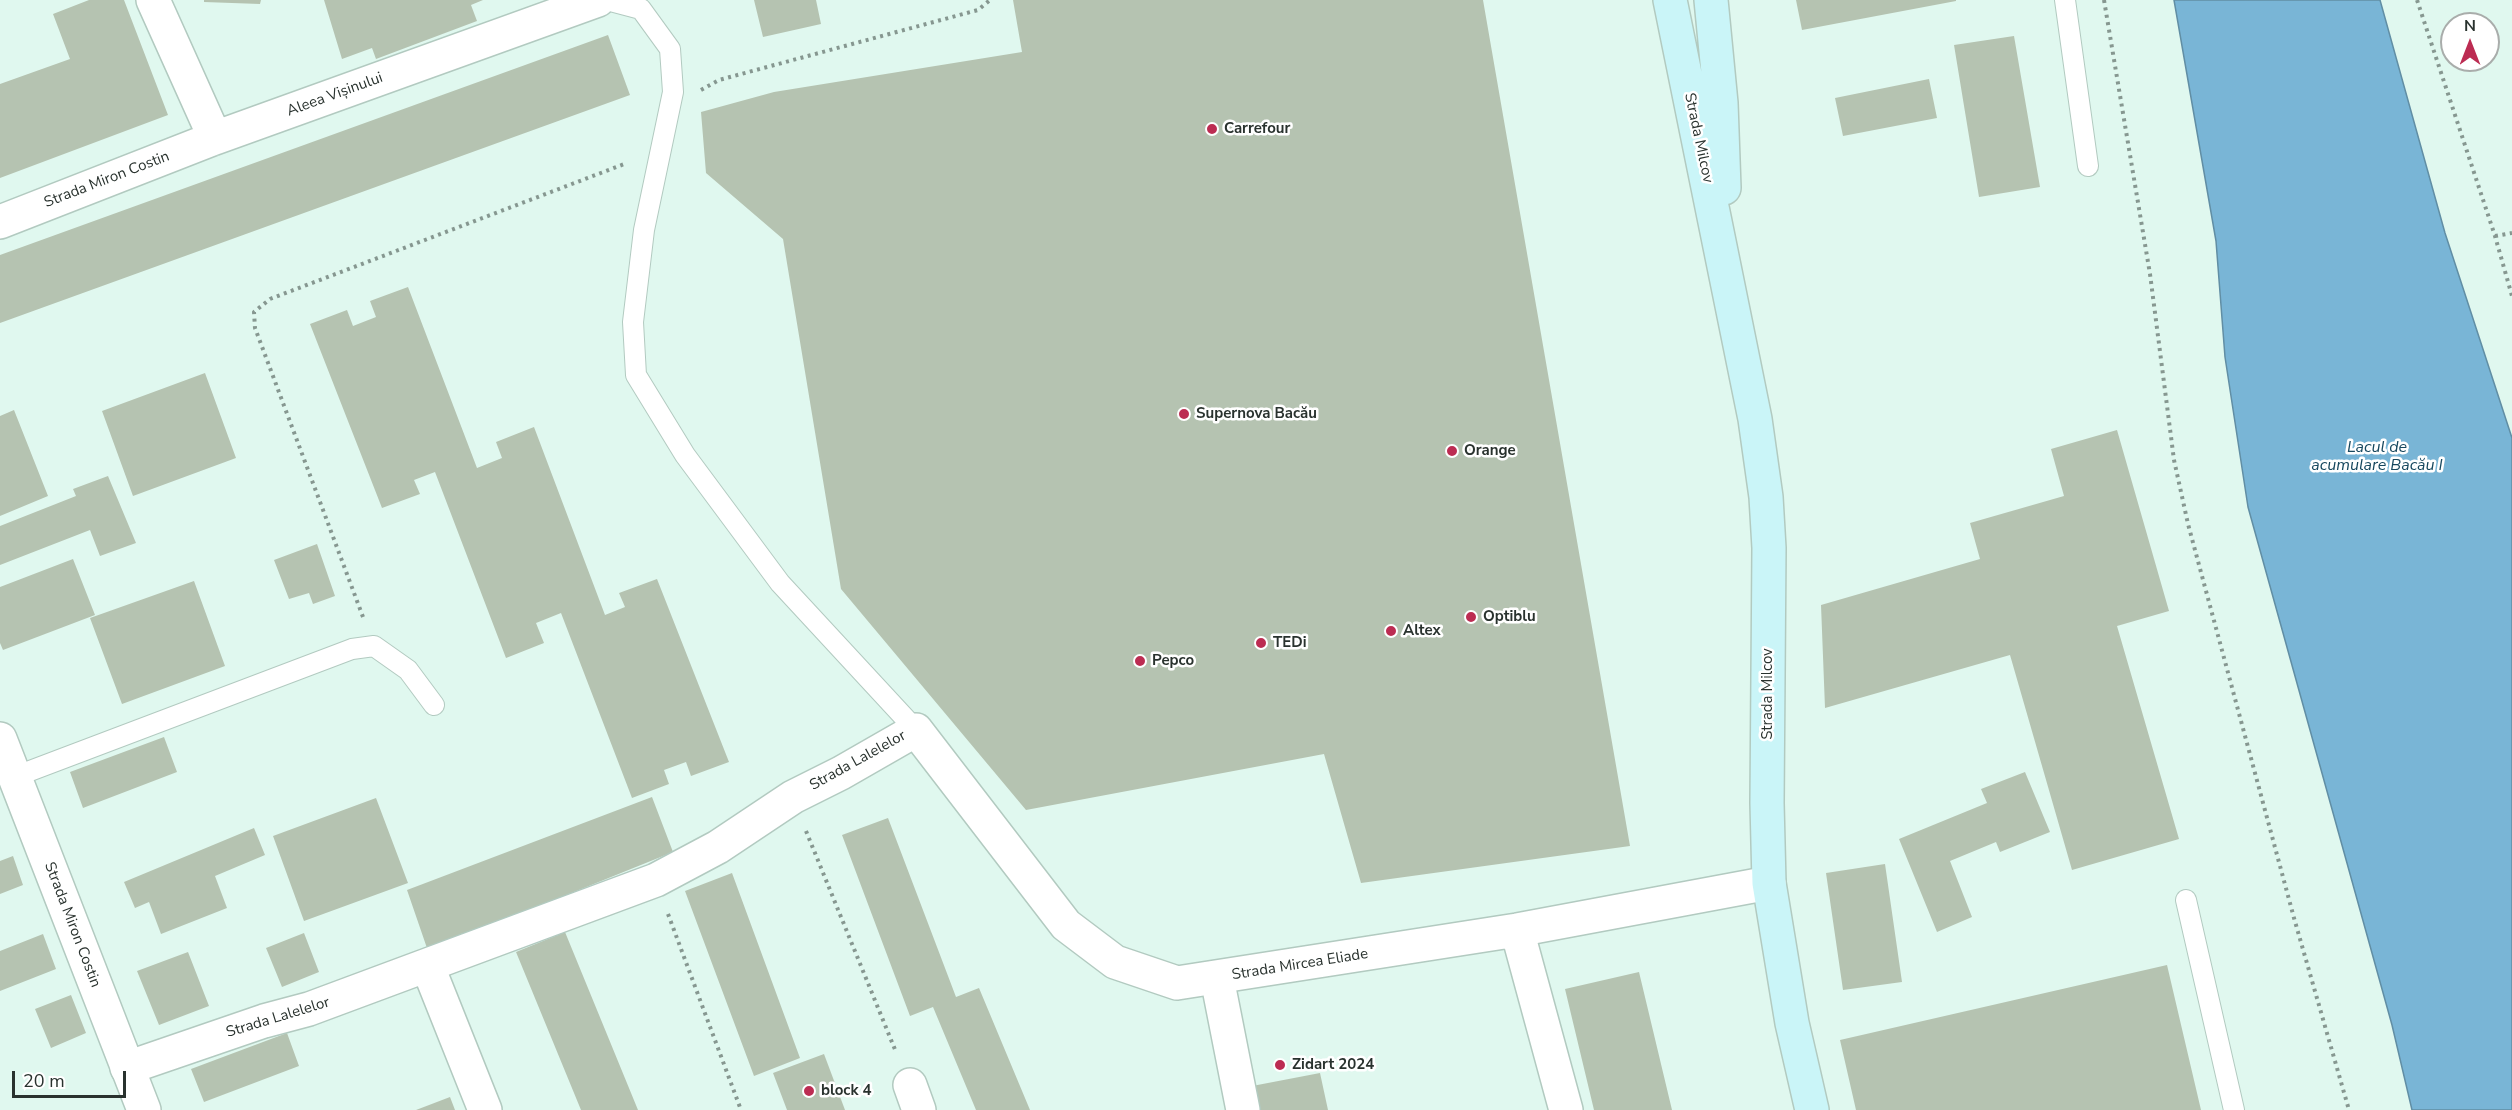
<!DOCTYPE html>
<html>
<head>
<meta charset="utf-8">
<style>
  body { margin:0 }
  #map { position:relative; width:2512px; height:1110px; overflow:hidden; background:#e0f8ef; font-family:"Nunito Sans",sans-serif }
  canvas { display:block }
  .north { position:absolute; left:2440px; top:12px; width:60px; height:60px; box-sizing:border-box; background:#fff; border:2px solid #a9adab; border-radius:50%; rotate:0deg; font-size:16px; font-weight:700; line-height:24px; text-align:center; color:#29322e }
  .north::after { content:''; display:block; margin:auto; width:21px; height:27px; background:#bc2c52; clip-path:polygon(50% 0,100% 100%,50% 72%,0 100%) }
  .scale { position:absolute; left:12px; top:1071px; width:114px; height:27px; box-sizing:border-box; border:3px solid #29322e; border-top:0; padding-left:8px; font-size:18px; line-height:21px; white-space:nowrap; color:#29322e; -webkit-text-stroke:4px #fff; paint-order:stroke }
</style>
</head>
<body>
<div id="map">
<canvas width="2512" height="1110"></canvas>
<div class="north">N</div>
<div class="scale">20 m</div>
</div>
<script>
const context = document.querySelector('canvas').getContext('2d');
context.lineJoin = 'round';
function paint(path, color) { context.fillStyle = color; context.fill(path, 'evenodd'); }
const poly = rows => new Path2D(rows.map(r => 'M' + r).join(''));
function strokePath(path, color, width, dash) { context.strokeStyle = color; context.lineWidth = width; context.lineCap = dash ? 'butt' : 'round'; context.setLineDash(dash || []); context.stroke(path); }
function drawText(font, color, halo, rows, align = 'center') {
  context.font = font + ' "Nunito Sans",sans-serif'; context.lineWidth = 5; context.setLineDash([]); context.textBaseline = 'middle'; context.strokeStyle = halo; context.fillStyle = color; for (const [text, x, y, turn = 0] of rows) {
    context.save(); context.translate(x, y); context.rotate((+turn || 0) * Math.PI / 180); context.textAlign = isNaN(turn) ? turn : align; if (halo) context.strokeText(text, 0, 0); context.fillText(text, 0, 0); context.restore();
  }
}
const water = poly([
  [2174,0,2380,0,2445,233,2512,438,2512,1110,2412,1110,2392,1025,2248,507,2225,357,2216,241,2174,0]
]);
paint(water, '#79b5d6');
strokePath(water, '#618ea4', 1.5);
paint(poly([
  [89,0,124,0,168,115,0,178,0,84,70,59,53,14],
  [204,0,261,0,260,4,204,2],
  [324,0,483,0,471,5,477,21,376,59,372,48,342,59],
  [754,0,816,0,821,24,763,37],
  [1013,0,1483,0,1630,846,1361,883,1324,754,1026,810,841,589,783,239,706,173,701,112,774,92,1022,52],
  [1796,0,1956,0,1956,1,1802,30],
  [608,35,630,95,0,323,0,255],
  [2014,36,2040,187,1979,197,1954,45],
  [1929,79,1937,118,1843,136,1835,98],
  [408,287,477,468,502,458,496,442,534,427,605,615,625,607,619,593,657,579,729,762,691,776,686,762,664,770,669,784,632,798,561,613,536,623,544,643,506,658,435,472,414,480,420,494,382,508,310,324,347,310,353,326,376,317,370,301],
  [205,373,236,458,133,496,102,411],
  [14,410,48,496,0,516,0,416],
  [2117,430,2169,611,2117,626,2179,839,2072,870,2010,655,1825,708,1821,605,1980,559,1970,523,2064,496,2051,449],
  [108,476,136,543,100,556,90,530,0,565,0,526,76,496,73,489],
  [317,544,335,596,313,604,309,593,289,599,274,560],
  [73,559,95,615,3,650,0,643,0,587],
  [194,581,225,666,122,704,90,618],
  [164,737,177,772,83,808,70,772],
  [2025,772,2050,832,2000,852,1996,842,1950,861,1972,917,1937,932,1899,839,1987,803,1981,789],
  [652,797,673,852,428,951,407,890],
  [376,798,408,883,304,921,273,836],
  [888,818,956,997,979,988,1030,1110,976,1110,933,1007,910,1016,842,835],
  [254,828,265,855,215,876,227,908,161,934,149,902,135,908,124,882],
  [13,856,23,885,0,894,0,861],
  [1885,864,1902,982,1843,990,1826,873],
  [732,873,800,1058,754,1076,685,891],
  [565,932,638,1110,581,1110,516,952],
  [304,933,319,972,282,987,266,948],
  [43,934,56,969,0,991,0,951],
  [188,952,209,1006,159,1025,137,971],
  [2167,965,2201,1110,1856,1110,1840,1040],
  [1639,972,1672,1110,1594,1110,1565,989],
  [71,995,86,1033,51,1048,35,1009],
  [287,1033,299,1066,204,1102,191,1069],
  [824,1054,845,1110,787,1110,773,1073],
  [1320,1073,1328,1110,1252,1110,1247,1087],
  [450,1097,455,1110,416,1110]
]), '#b5c3b1');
const service = poly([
  [607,0,641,9,670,49,673,92,644,230,633,322,636,375,685,455,780,583,916,730],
  [2065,0,2088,166],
  [14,777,352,649,374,646,408,670,434,705],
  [2186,900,2234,1110]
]);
const minor = poly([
  [153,0,215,138],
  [0,222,215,138,598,0],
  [1517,930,1566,1110],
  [428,967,485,1110],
  [1217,978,1243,1110],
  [127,1068,264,1021,309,1009,656,880,718,847,793,797,841,773,916,730,1066,925,1115,962,1177,983,1517,930,1769,883],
  [910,1085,919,1110]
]);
const tertiary = poly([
  [0,739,144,1110]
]);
const secondary = poly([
  [1670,0,1755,419,1766,497,1769,548,1767,803,1769,883,1792,1023,1812,1110],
  [1711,0,1721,103,1724,188]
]);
strokePath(service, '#b2cac0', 22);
strokePath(minor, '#b2cac0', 36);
strokePath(tertiary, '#b2cac0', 36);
strokePath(secondary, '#b2cac0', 36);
strokePath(poly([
  [2104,0,2150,274,2174,460,2188,524,2294,918,2349,1110],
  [2417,0,2495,236,2512,296],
  [701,90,719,80,978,10,990,0],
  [2495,236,2512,233],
  [363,617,255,328,254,312,270,299,627,163],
  [806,831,896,1052],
  [668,914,741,1110]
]), '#869790', 4, [3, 4.5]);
strokePath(service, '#fff', 20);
strokePath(minor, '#fff', 33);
strokePath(tertiary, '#fff', 33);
strokePath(secondary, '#caf5f8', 33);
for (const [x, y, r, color] of [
  [1212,129,6,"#bc2c52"],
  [1184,414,6,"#bc2c52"],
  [1452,451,6,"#bc2c52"],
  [1471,617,6,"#bc2c52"],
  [1391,631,6,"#bc2c52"],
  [1261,643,6,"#bc2c52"],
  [1140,661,6,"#bc2c52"],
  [1280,1065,6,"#bc2c52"],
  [809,1091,6,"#bc2c52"]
]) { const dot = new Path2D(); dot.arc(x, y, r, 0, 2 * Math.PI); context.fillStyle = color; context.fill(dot); strokePath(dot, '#fff', 2); }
drawText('15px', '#29322e', '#fff', [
  ["Aleea Vișinului",335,95,-20],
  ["Strada Milcov",1698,138,78],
  ["Strada Miron Costin",107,180,-21],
  ["Strada Milcov",1768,694,-90],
  ["Strada Lalelelor",858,761,-29],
  ["Strada Miron Costin",72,925,69],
  ["Strada Mircea Eliade",1300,965,-9],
  ["Strada Lalelelor",278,1018,-17]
]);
drawText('bold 15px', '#29322e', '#fff', [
  ["Carrefour",1224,129],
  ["Supernova Bacău",1196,414],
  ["Orange",1464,451],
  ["Optiblu",1483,617],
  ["Altex",1403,631],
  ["TEDi",1273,643],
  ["Pepco",1152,661],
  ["Zidart 2024",1292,1065],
  ["block 4",821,1091]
], 'left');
drawText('italic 16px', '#16475e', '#fff', [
  ["Lacul de",2377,448],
  ["acumulare Bacău I",2377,466]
]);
</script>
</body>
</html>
